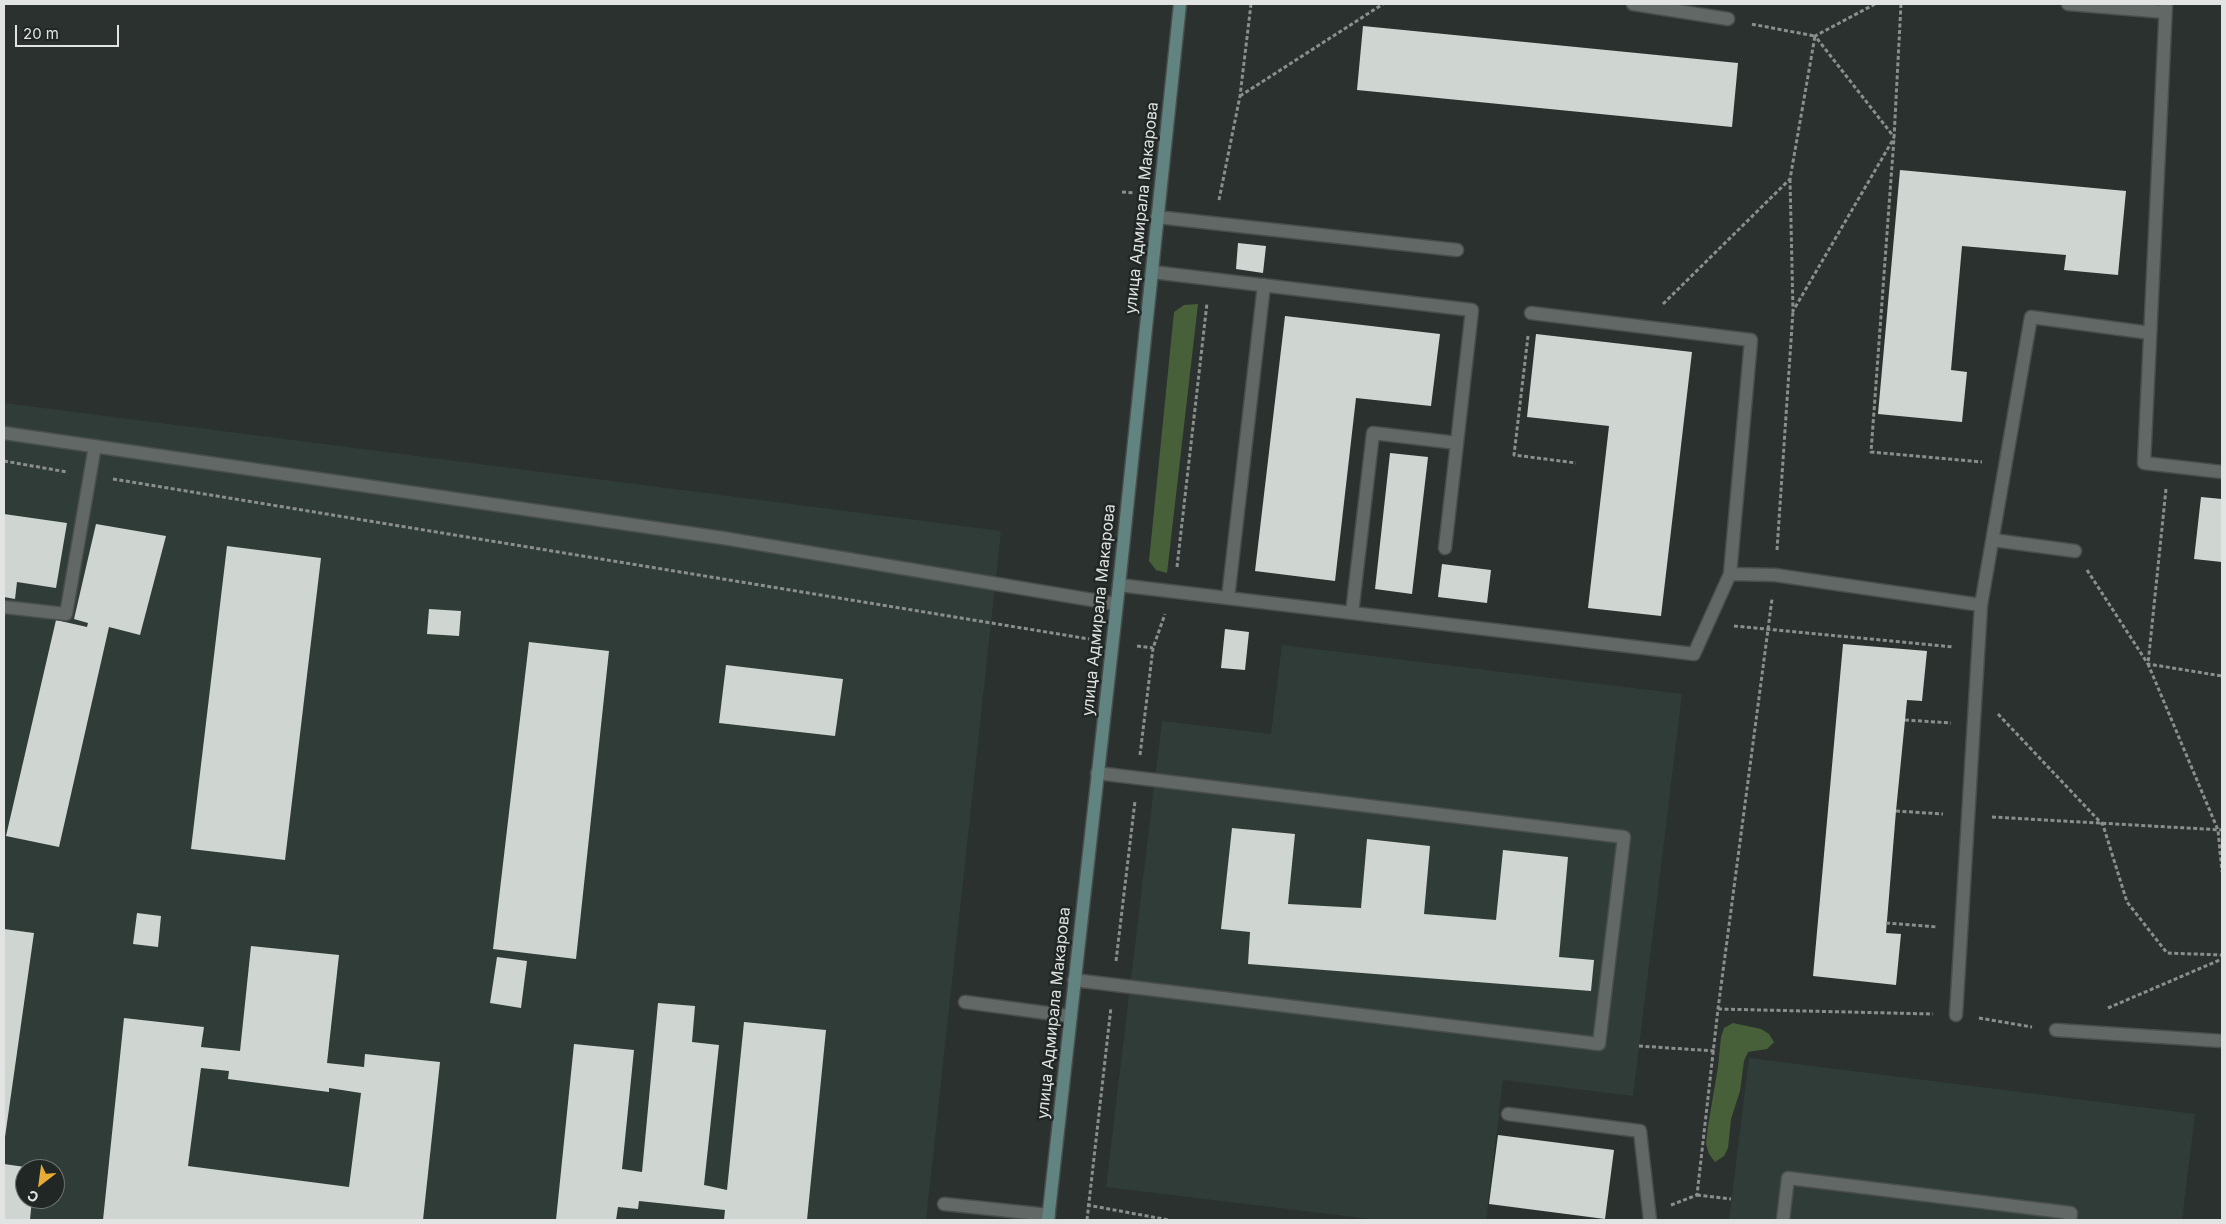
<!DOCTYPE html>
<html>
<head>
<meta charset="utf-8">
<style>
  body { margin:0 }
  #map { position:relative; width:2226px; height:1224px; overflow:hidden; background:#2b312f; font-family:Inter,sans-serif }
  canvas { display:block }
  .frame { position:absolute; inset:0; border:5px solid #e1e4e3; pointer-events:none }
  .north { position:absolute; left:15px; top:1159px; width:50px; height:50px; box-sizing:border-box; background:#212725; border:1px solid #6e7371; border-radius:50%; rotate:210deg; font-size:14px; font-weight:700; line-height:20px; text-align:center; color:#e1e4e3 }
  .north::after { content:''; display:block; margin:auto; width:18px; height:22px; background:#e7ac36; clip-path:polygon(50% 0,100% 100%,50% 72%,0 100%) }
  .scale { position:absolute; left:15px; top:25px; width:104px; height:22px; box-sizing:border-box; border:2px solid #e1e4e3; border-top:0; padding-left:6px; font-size:15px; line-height:18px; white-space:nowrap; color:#e1e4e3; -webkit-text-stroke:4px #212725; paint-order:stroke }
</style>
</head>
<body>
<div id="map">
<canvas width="2226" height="1224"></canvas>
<div class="frame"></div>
<div class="north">С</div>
<div class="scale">20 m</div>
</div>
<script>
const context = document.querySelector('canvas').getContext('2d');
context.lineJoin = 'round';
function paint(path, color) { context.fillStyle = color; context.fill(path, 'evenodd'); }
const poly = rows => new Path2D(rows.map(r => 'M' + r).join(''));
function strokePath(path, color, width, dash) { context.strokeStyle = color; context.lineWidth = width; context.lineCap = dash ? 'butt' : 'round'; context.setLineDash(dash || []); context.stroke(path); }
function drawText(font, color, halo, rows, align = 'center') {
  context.font = font + ' Inter,sans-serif'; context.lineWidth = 5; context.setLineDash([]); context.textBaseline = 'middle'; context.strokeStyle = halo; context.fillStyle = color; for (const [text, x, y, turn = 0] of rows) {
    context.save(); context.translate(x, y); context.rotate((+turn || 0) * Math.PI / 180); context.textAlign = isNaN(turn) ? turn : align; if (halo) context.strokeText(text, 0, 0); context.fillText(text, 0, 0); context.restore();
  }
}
paint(poly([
  [4,403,1001,531,926,1220,4,1220],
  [25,1169,55,1169,55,1199,25,1199],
  [1282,645,1682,694,1633,1096,1503,1080,1486,1220,1378,1220,1106,1187,1162,721,1271,734],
  [1749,1058,2195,1114,2182,1220,1729,1220]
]), '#303c38');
paint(poly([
  [1198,304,1167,573,1156,570,1149,561,1174,312,1184,305],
  [1733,1023,1761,1029,1769,1034,1774,1042,1767,1049,1748,1052,1744,1061,1740,1091,1731,1119,1728,1148,1724,1156,1715,1162,1709,1154,1706,1144,1708,1126,1718,1067,1721,1037,1724,1028]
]), '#48603a');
paint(poly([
  [1363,26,1738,63,1732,127,1357,90],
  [1900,170,2126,191,2118,275,2064,270,2066,255,1962,246,1951,370,1967,372,1962,422,1878,414],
  [1238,243,1266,246,1263,273,1236,269],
  [1285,316,1440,334,1431,406,1356,398,1335,581,1255,571],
  [1536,334,1692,352,1661,616,1588,608,1609,426,1527,417],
  [1390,453,1428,457,1412,594,1375,589],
  [2201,497,2222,499,2222,562,2194,559],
  [4,514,67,523,56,588,17,582,15,599,4,597],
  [96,524,166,536,140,635,109,627,59,847,6,836,56,620,87,627,88,623,74,619],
  [227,546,321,558,285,860,191,849],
  [1442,564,1491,570,1487,603,1438,597],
  [429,609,461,611,459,636,427,634],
  [1225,629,1249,632,1245,670,1221,668],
  [529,642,609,651,576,959,493,949],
  [1843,644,1927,651,1922,701,1907,700,1896,811,1886,933,1901,934,1896,985,1813,976],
  [726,665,843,679,835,736,719,723],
  [1232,828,1295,834,1288,904,1361,908,1367,839,1430,846,1424,914,1496,920,1503,850,1568,857,1559,957,1594,960,1591,991,1248,964,1250,932,1221,929],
  [137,913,161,916,158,947,133,944],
  [4,929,34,933,5,1137,4,1137],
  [251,946,339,955,327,1063,364,1067,365,1054,440,1062,423,1220,103,1220,124,1018,204,1027,201,1047,240,1051],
  [201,1068,229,1071,228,1079,329,1092,329,1088,361,1093,349,1187,188,1166],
  [497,957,527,961,521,1008,490,1003],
  [658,1003,695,1006,692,1042,719,1045,704,1185,727,1190,744,1022,826,1030,807,1220,724,1220,725,1210,639,1201,638,1209,618,1207,616,1220,556,1220,574,1044,634,1050,622,1169,642,1172],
  [1498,1135,1614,1150,1605,1219,1489,1204],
  [4,1164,32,1168,25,1169,25,1199,32,1199,30,1220,4,1220]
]), '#cfd5d1');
const lane = poly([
  [1633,4,1728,19],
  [2068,4,2165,12],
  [2166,4,2144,463,2222,472],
  [1157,217,1457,250],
  [1152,272,1472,310,1457,443,1373,433,1352,613],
  [1531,313,1751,340,1730,574],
  [4,433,723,538,1116,604],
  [1993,540,2075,551],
  [1445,548,1457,443],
  [1119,585,1694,654,1730,574,1775,575,1981,605,2031,317,2150,333],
  [1228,598,1264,285],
  [4,607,66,614,95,446],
  [1074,980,1599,1044,1624,837,1097,773],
  [965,1002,1069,1016],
  [1956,1015,1981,605],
  [2056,1030,2222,1041],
  [1508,1114,1640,1131,1650,1220],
  [944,1204,1049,1215],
  [1783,1220,1788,1178,2071,1213,2070,1220]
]);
const secondary = poly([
  [1048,1220,1119,585,1180,4]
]);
strokePath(lane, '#494e4c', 15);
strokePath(secondary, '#494e4c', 15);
strokePath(poly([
  [1875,4,1815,36,1894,137],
  [1901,4,1894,138,1871,452,1982,462],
  [1240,96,1383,4],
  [1790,179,1793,311,1894,138],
  [1122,192,1135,193],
  [1219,200,1240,96,1251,4],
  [1663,304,1790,179,1815,36,1751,24],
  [1528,336,1514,455,1576,463],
  [4,461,67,472],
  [113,479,1089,639],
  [2166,489,2148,664,2218,830,2222,872],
  [1777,550,1793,311],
  [1177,567,1207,303],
  [2087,570,2148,664,2222,676],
  [1734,626,1954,647],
  [1137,646,1153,648],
  [1998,714,2103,825,2127,902,2167,953,2222,955],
  [1905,720,1951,723],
  [1140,755,1153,648,1165,614],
  [1896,811,1943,814],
  [1992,817,2222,830],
  [1886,923,1937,927],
  [1116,961,1135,801],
  [2108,1008,2222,959],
  [1718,1009,1933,1014],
  [1979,1018,2032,1027],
  [1639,1046,1715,1051],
  [1697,1195,1731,1199],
  [1087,1205,1169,1220],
  [1671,1205,1697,1195,1718,1009,1772,599],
  [1087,1220,1111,1007]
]), '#8a8f8d', 3, [4, 2.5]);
strokePath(lane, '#616865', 12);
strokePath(secondary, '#618480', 12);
drawText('16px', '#e1e4e3', '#212725', [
  ["улица Адмирала Макарова",1142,208,-84],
  ["улица Адмирала Макарова",1099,610,-84],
  ["улица Адмирала Макарова",1054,1013,-84]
]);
</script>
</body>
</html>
